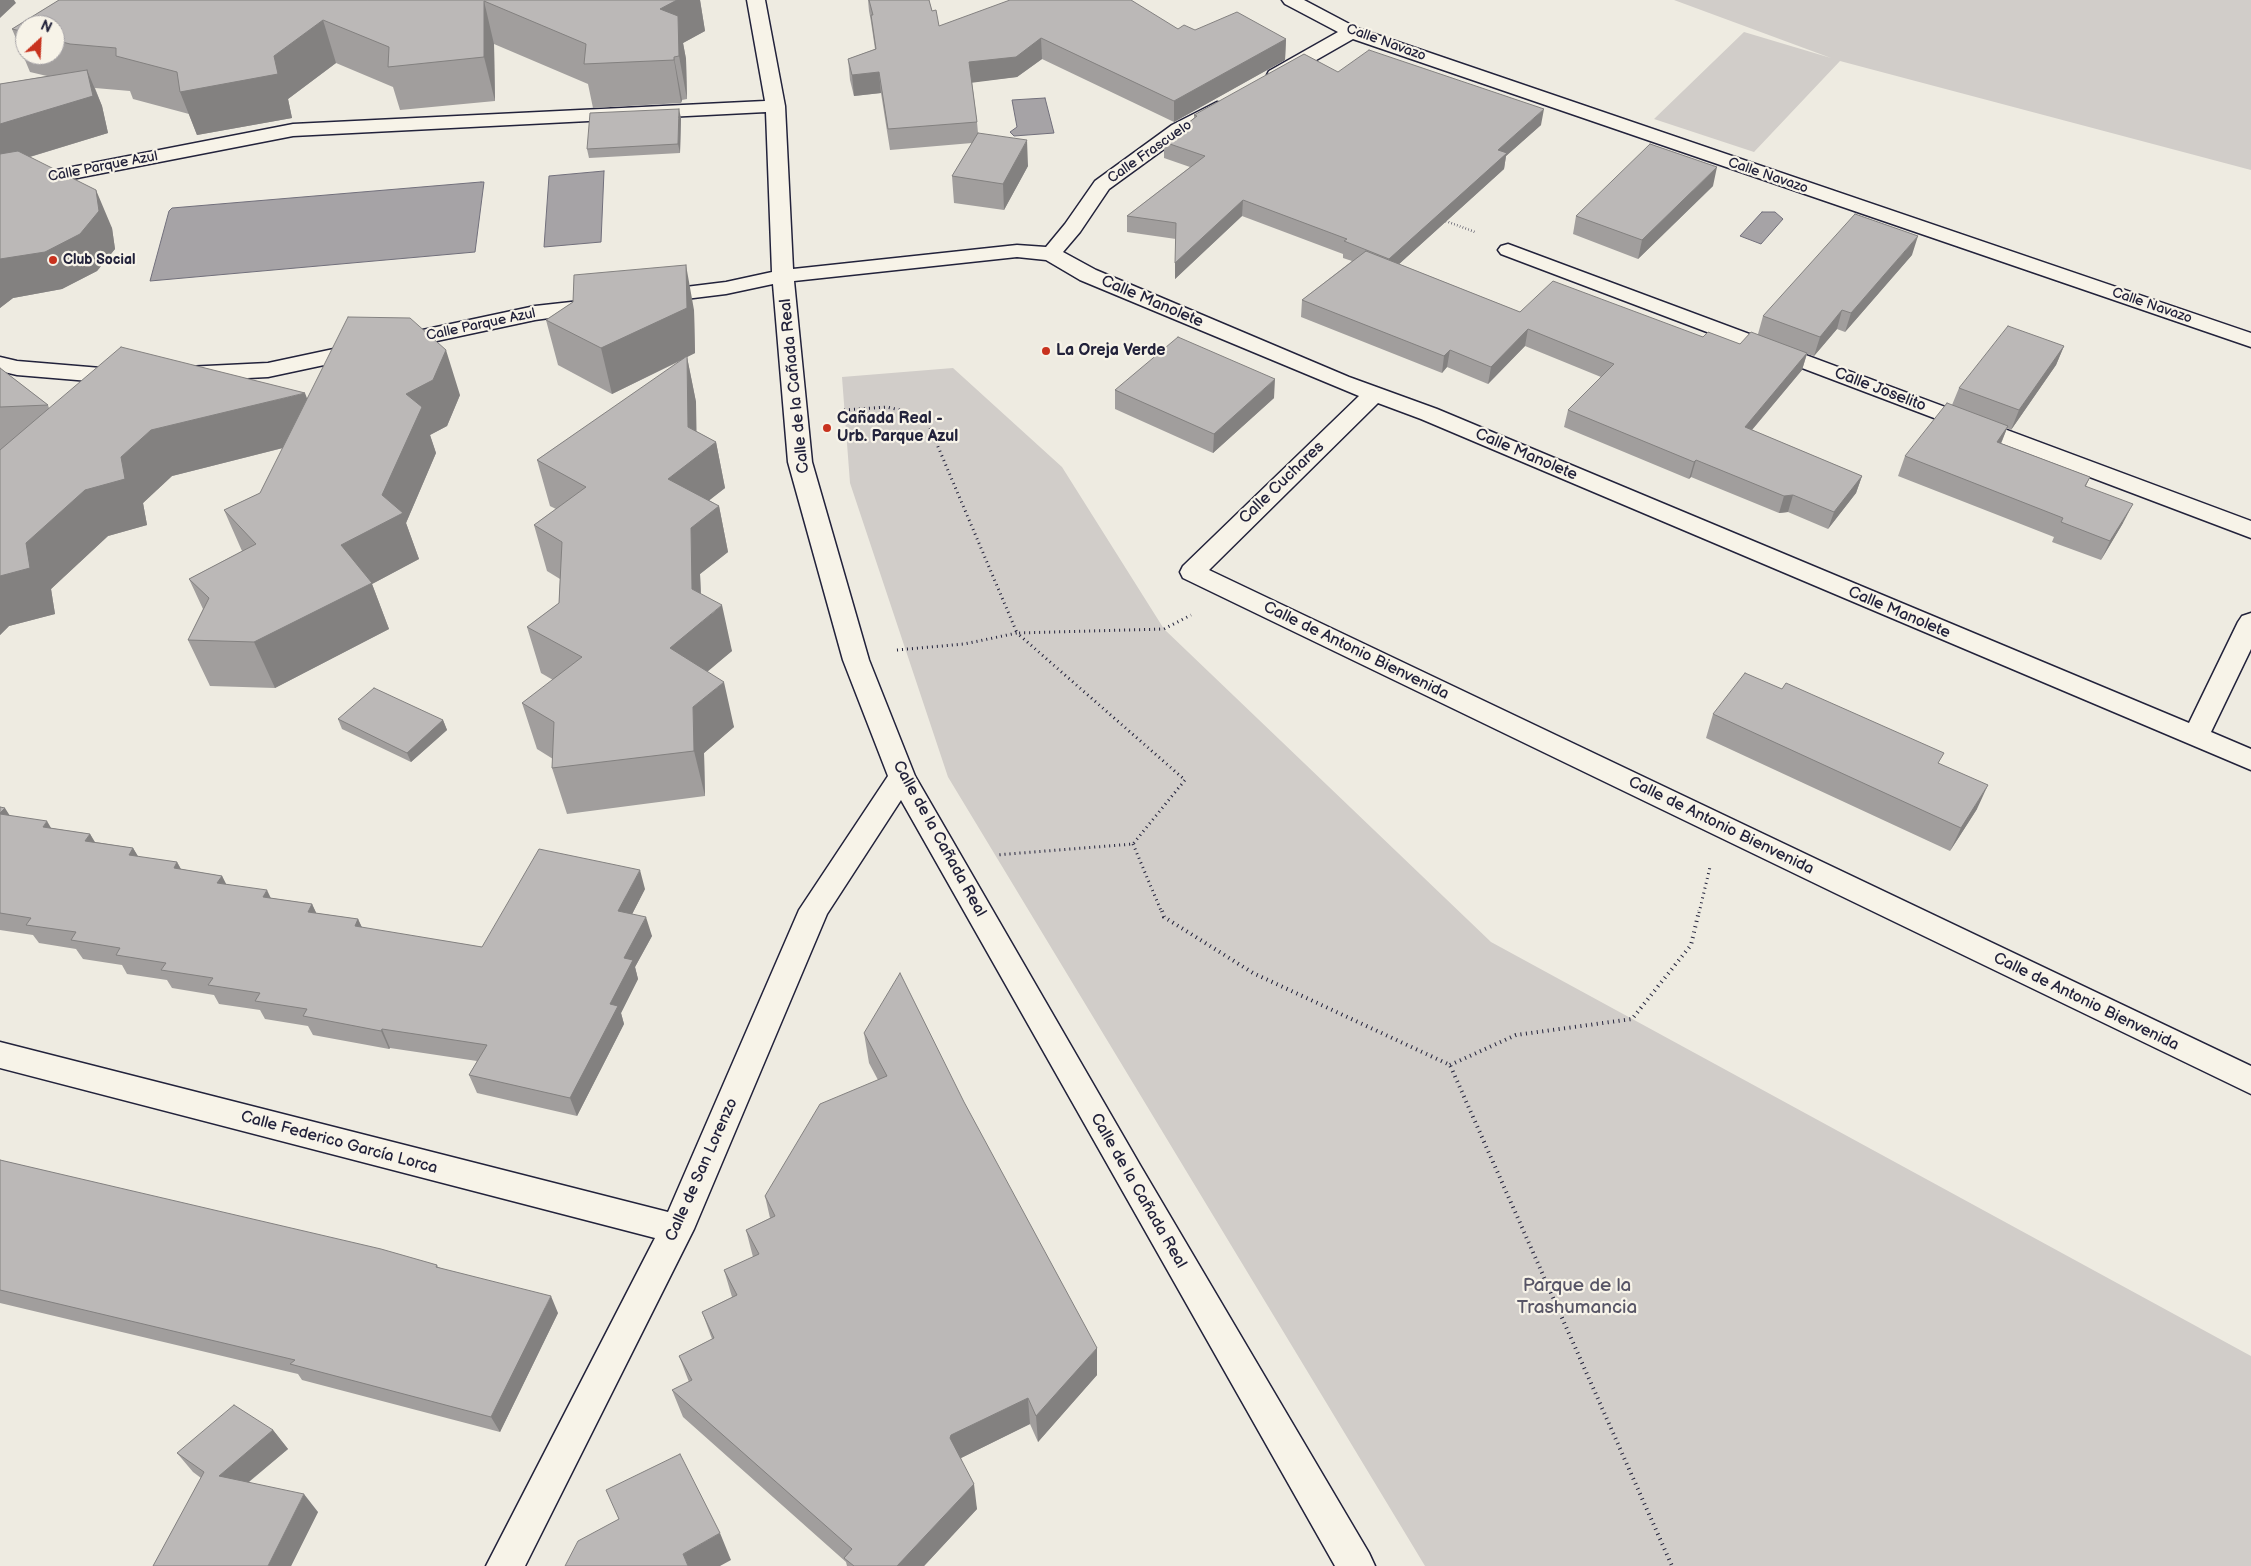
<!DOCTYPE html>
<html>
<head>
<meta charset="utf-8">
<style>
  body { margin:0 }
  #map { position:relative; width:2251px; height:1566px; overflow:hidden; background:#eeebe1; font-family:"Balsamiq Sans",sans-serif }
  canvas { display:block }
  .north { position:absolute; left:15px; top:15px; width:50px; height:50px; box-sizing:border-box; background:#f7f3e8; border:1px solid #a29fa3; border-radius:50%; rotate:25deg; font-size:14px; font-weight:700; line-height:20px; text-align:center; color:#22223b }
  .north::after { content:''; display:block; margin:auto; width:18px; height:22px; background:#c8321e; clip-path:polygon(50% 0,100% 100%,50% 72%,0 100%) }
</style>
</head>
<body>
<div id="map">
<canvas width="2251" height="1566"></canvas>
<div class="north">N</div>
</div>
<script>
const context = document.querySelector('canvas').getContext('2d');
context.lineJoin = 'round';
function paint(path, color) { context.fillStyle = color; context.fill(path, 'evenodd'); }
const poly = rows => new Path2D(rows.map(r => 'M' + r).join(''));
function strokePath(path, color, width, dash) { context.strokeStyle = color; context.lineWidth = width; context.lineCap = dash ? 'butt' : 'round'; context.setLineDash(dash || []); context.stroke(path); }
function drawText(font, color, halo, rows, align = 'center') {
  context.font = font + ' "Balsamiq Sans",sans-serif'; context.lineWidth = 4.5; context.setLineDash([]); context.textBaseline = 'middle'; context.strokeStyle = halo; context.fillStyle = color; for (const [text, x, y, turn = 0] of rows) {
    context.save(); context.translate(x, y); context.rotate((+turn || 0) * Math.PI / 180); context.textAlign = isNaN(turn) ? turn : align; if (halo) context.strokeText(text, 0, 0); context.fillText(text, 0, 0); context.restore();
  }
}
paint(poly([
  [1674,0,2251,0,2251,170,1840,61,1754,152,1654,119,1744,32,1831,58],
  [953,368,1062,467,1164,629,1491,942,2251,1356,2251,1566,1425,1566,948,777,850,483,842,377]
]), '#d1cdc9');
const water = poly([
  [1045,98,1054,133,1014,136,1010,132,1017,127,1012,100,1045,98],
  [604,171,601,242,544,247,549,176,604,171],
  [481,182,484,182,475,252,150,281,169,211,172,208,481,182],
  [1762,212,1775,212,1783,219,1761,244,1740,236,1762,212]
]);
paint(water, '#a6a3a6');
strokePath(water, '#716f7b', 1);
const minor = poly([
  [747,0,765,0,785,106,793,269,1017,245,1046,247,1065,224,1095,181,1172,125,1217,102,1224,104,1227,108,1224,112,1186,133,1109,189,1080,232,1063,252,1096,270,1349,377,1437,409,2189,723,2238,622,2242,616,2251,613,2251,649,2211,732,2251,749,2251,770,1421,419,1378,403,1209,570,2251,1066,2251,1094,1183,578,1180,572,1183,566,1359,396,1080,280,1046,260,1017,257,794,281,812,462,869,660,915,776,1140,1165,1369,1553,1375,1566,1335,1566,901,800,827,914,694,1229,525,1566,486,1566,655,1238,0,1068,0,1042,668,1212,799,910,888,776,843,660,788,462,773,284,726,294,653,303,645,302,642,297,645,292,653,291,726,282,772,272,766,112,293,136,0,193,0,181,293,124,765,101,747,0],
  [1282,0,1304,0,1357,28,2251,333,2251,347,1353,39,1283,79,1269,79,1267,75,1269,71,1338,32,1285,4,1282,0],
  [1508,244,2251,521,2251,538,1501,254,1498,250,1501,246,1508,244],
  [598,299,606,300,609,305,606,310,535,320,268,377,186,381,178,379,175,374,178,369,186,367,268,363,535,306,598,299],
  [0,357,17,361,125,370,133,372,136,377,133,382,125,384,17,375,0,371,0,357]
]);
strokePath(minor, '#22223b', 3);
strokePath(poly([
  [1443,220,1475,232]
]), '#22223b', 2.5, [0.5, 2.5]);
strokePath(poly([
  [844,410,887,407,925,416,1017,633,1164,629,1191,615],
  [897,650,964,644,1017,633,1185,780,1133,844,996,855],
  [1133,844,1162,913],
  [1699,913,1710,867]
]), '#22223b', 3, [1, 4]);
strokePath(poly([
  [1162,911,1164,917,1253,973,1450,1065,1672,1566],
  [1450,1065,1516,1035,1632,1019,1691,945,1699,911]
]), '#22223b', 4, [1, 4.5]);
paint(minor, '#f7f3e8');
paint(poly([
  [59,0,700,0,705,31,683,43,686,59,687,99,682,100,681,103,593,108,588,84,494,44,495,101,400,110,393,87,336,63,288,99,292,118,197,135,189,114,133,99,130,91,95,88,102,106,108,133,30,157,112,228,115,249,97,271,62,289,13,298,0,308,0,84,47,76,30,72,12,29],
  [25,25,55,25,55,55,25,55],
  [868,0,929,0,932,11,939,26,1178,29,1286,39,1285,60,1174,122,1042,59,1017,77,972,82,977,122,978,133,1028,166,1004,210,954,203,952,176,972,143,890,150,881,93,854,96,850,80,848,59,875,49,871,22,869,11],
  [1338,72,1541,125,1506,156,1504,169,1399,264,1520,312,1703,337,1740,344,1758,334,1763,316,1912,255,1845,332,1837,329,1814,356,1807,354,1802,370,1752,430,1862,476,1856,493,1828,529,1788,512,1779,513,1691,477,1689,479,1564,427,1568,410,1601,377,1525,346,1488,384,1447,367,1442,373,1301,317,1302,300,1352,261,1343,258,1343,254,1242,216,1175,279,1176,239,1127,232,1127,216,1190,167,1164,158,1164,142,1194,118,1194,115],
  [681,118,680,153,589,158,587,149],
  [1713,186,1638,259,1573,234,1576,216],
  [573,302,694,310,695,353,687,357,696,402,696,431,716,442,725,488,709,500,719,506,728,552,700,574,701,594,732,651,707,671,734,727,704,753,705,796,567,814,552,768,553,759,537,749,522,703,553,680,541,673,527,627,559,603,560,579,547,571,534,525,556,509,550,506,537,460,682,360,612,394,558,365,546,320],
  [2064,346,2056,365,2011,430,2007,428,2001,444,2090,477,2086,486,2123,523,2101,560,2052,542,2054,537,1898,476,1905,456,1952,405,1959,388],
  [0,368,48,405,49,408,460,395,447,426,430,435,436,453,406,523,419,559,372,584,389,629,275,688,210,686,188,640,203,609,189,579,242,551,224,510,260,493,283,448,172,476,143,503,147,525,108,536,51,589,55,614,9,626,0,635],
  [1115,390,1274,398,1213,453,1115,409],
  [1713,714,1939,763,1977,809,1950,851,1706,738],
  [338,719,443,720,447,730,411,762,342,729],
  [0,807,10,816,51,828,90,834,95,842,133,848,138,857,177,862,181,869,222,876,226,884,271,898,312,904,316,913,358,919,362,928,482,947,645,889,632,914,652,936,635,967,638,979,621,1013,624,1024,577,1116,477,1093,469,1075,477,1061,390,1048,389,1049,313,1035,308,1026,265,1019,260,1010,219,1004,214,995,172,988,167,980,127,974,122,965,83,959,76,949,39,943,33,935,0,930],
  [864,1033,1097,1375,1038,1442,1030,1424,961,1458,977,1509,924,1566,847,1566,846,1562,683,1417,672,1390,689,1382,679,1356,712,1339,702,1312,732,1297,724,1270,753,1257,746,1230,770,1218,765,1196,878,1080,869,1063],
  [0,1160,437,1265,438,1267,558,1313,500,1432,302,1380,298,1374,0,1303],
  [273,1430,288,1449,249,1482,318,1512,291,1566,153,1566,201,1478,193,1472,177,1453]
]), '#a19e9d');
paint(poly([
  [0,0,14,0,16,3,0,18],
  [677,0,700,0,705,31,683,43,686,59,687,99,679,56,660,9],
  [484,1,494,44,495,101,484,57],
  [323,20,336,63,288,99,292,118,197,135,180,92,274,56],
  [1041,38,1042,59,1017,77,970,83,969,62],
  [1286,39,1285,60,1174,122,1174,101],
  [674,57,682,100,681,103,674,60],
  [87,70,102,106,108,133,6,164,0,179,0,124],
  [879,72,881,93,854,96,852,75],
  [679,109,681,118,680,153,678,144],
  [1544,109,1541,125,1506,156,1504,169,1387,275,1389,259,1498,150],
  [1027,140,1028,166,1004,210,1003,184],
  [1717,167,1713,186,1638,259,1642,240],
  [96,190,112,228,115,249,97,271,62,289,13,298,0,308,0,259],
  [1243,200,1242,216,1175,279,1175,263],
  [1918,236,1912,255,1845,332,1851,313],
  [686,265,694,310,695,353,687,357,696,402,697,457,716,442,725,488,678,525,668,479,688,427,687,357,612,394,601,348],
  [1842,310,1837,329,1814,356,1820,337],
  [1528,329,1525,346,1488,384,1491,367],
  [2064,346,2056,365,2011,430,2019,410],
  [446,350,460,395,447,426,430,435,436,453,406,523,419,559,372,584,389,629,275,688,254,642,341,545,382,495,406,394],
  [1450,350,1447,367,1442,373,1444,356],
  [1807,353,1802,370,1740,444,1745,427],
  [1275,379,1274,398,1213,453,1214,434],
  [305,393,322,438,172,476,143,503,147,525,108,536,51,589,55,614,9,626,0,635,0,576,26,543,151,430],
  [2008,426,2000,445,1997,442],
  [1696,460,1691,477,1689,479,1694,462],
  [1862,476,1856,493,1828,529,1834,512],
  [1793,495,1788,512,1779,513,1784,496],
  [2133,504,2123,523,2101,560,2110,541],
  [719,506,728,552,700,574,702,622,722,605,732,651,681,694,670,648,692,589,691,528],
  [724,682,734,727,704,753,705,796,694,751,693,707],
  [443,720,447,730,411,762,407,753],
  [1988,785,1977,809,1950,851,1961,828],
  [5,808,17,827,0,815,0,813],
  [47,821,58,840,43,827],
  [90,834,101,853,85,841],
  [133,848,144,866,129,855],
  [177,862,187,881,174,868],
  [640,870,645,889,624,930,618,911],
  [222,876,231,894,217,883],
  [267,890,276,909,263,897],
  [312,904,321,923,308,912],
  [646,917,652,936,635,967,638,979,621,1013,624,1024,577,1116,570,1098,610,1004,624,958],
  [358,919,367,938,355,926],
  [382,1029,390,1048,389,1049,381,1031],
  [551,1296,558,1313,500,1432,491,1417],
  [1097,1348,1097,1375,1038,1442,1036,1416],
  [1028,1398,1030,1424,955,1461,950,1438,951,1435],
  [273,1430,288,1449,234,1494,219,1476],
  [974,1484,977,1509,924,1566,897,1566],
  [304,1494,318,1512,291,1566,268,1566],
  [720,1533,731,1560,720,1566,688,1566,683,1554]
]), '#838180');
const building = poly([
  [59,0,677,0,660,9,678,16,679,56,674,57,674,60,584,64,586,44,484,1,484,57,388,67,389,47,323,20,274,56,278,74,180,92,177,72,116,56,116,48,70,44,55,40,55,25,25,25,25,32,12,29,59,0],
  [869,0,929,0,932,11,936,10,939,26,1010,0,1131,0,1178,29,1184,25,1195,30,1237,12,1286,39,1174,101,1041,38,1016,57,969,62,977,122,888,129,879,72,852,75,848,59,876,49,871,15,873,15,869,0],
  [1369,50,1544,109,1498,150,1507,153,1389,259,1344,241,1347,239,1243,200,1175,263,1176,223,1127,216,1205,156,1164,142,1197,116,1194,115,1304,54,1338,72,1369,50],
  [87,70,93,96,0,124,0,84,87,70],
  [679,109,678,144,587,149,590,113,679,109],
  [978,133,1027,140,1003,184,952,176,978,133],
  [1650,144,1717,167,1642,240,1576,216,1650,144],
  [18,151,96,190,99,211,80,234,45,252,0,259,0,154,18,151],
  [1855,214,1918,236,1851,313,1842,310,1820,337,1763,316,1855,214],
  [1366,251,1520,312,1553,281,1703,337,1708,332,1740,344,1751,332,1807,353,1745,427,1862,476,1834,512,1793,495,1784,496,1696,460,1694,462,1568,410,1614,364,1528,329,1491,367,1450,350,1444,356,1302,300,1366,251],
  [686,265,687,308,601,348,546,320,573,302,574,275,686,265],
  [348,317,410,318,446,350,433,380,406,394,422,407,382,495,403,513,341,545,372,583,254,642,188,640,209,598,189,579,256,544,224,510,260,493,348,317],
  [2008,326,2064,346,2019,410,1959,388,2008,326],
  [1178,337,1275,379,1214,434,1115,390,1178,337],
  [121,347,305,393,151,430,121,457,125,479,85,490,26,543,30,568,0,576,0,450,121,347],
  [687,356,688,427,716,442,668,479,719,506,691,528,692,589,722,605,670,648,724,682,693,707,694,751,552,768,554,722,522,703,582,657,527,627,559,603,562,542,534,525,586,487,537,460,687,356],
  [0,368,48,405,0,407,0,368],
  [1947,403,2008,426,1997,442,2090,477,2085,486,2133,504,2110,541,2061,522,2063,518,1905,456,1947,403],
  [1745,673,1782,689,1786,683,1944,753,1938,763,1988,785,1961,828,1713,714,1745,673],
  [374,688,443,720,407,753,338,719,374,688],
  [0,807,5,808,0,813,0,807],
  [0,814,47,821,43,827,90,834,85,841,133,848,129,855,177,862,174,868,222,876,217,883,267,890,263,897,312,904,308,912,358,919,355,926,482,947,539,849,640,870,618,911,646,917,624,958,633,960,610,1004,618,1006,570,1098,469,1075,487,1045,382,1029,381,1031,303,1016,307,1009,255,1001,260,993,208,985,213,978,161,970,166,963,116,955,120,948,71,940,76,932,26,925,31,918,0,913,0,814],
  [900,973,964,1102,1097,1348,1036,1416,1028,1398,951,1435,950,1438,974,1484,897,1566,854,1566,844,1558,852,1549,672,1390,692,1380,679,1356,714,1338,702,1312,737,1295,724,1270,759,1254,746,1230,775,1216,765,1196,820,1104,887,1076,864,1033,900,973],
  [0,1160,381,1249,437,1265,436,1267,551,1296,491,1417,290,1364,295,1360,0,1290,0,1160],
  [234,1405,273,1430,219,1476,304,1494,268,1566,153,1566,204,1472,177,1453,234,1405],
  [680,1454,720,1533,683,1554,688,1566,565,1566,578,1541,619,1519,606,1490,680,1454]
]);
paint(building, '#bbb8b7');
strokePath(building, '#838180', 1);
for (const [x, y, r, color] of [
  [53,260,5,"#c8321e"],
  [1046,351,5,"#c8321e"],
  [827,428,5,"#c8321e"]
]) { const dot = new Path2D(); dot.arc(x, y, r, 0, 2 * Math.PI); context.fillStyle = color; context.fill(dot); strokePath(dot, '#f7f3e8', 2); }
drawText('14px', '#22223b', '#f7f3e8', [
  ["Calle Navazo",1386,43,20],
  ["Calle Frascuelo",1150,152,-35],
  ["Calle Parque Azul",103,167,-11],
  ["Calle Navazo",1768,176,19],
  ["Calle Navazo",2152,306,19],
  ["Calle Parque Azul",481,325,-12]
]);
drawText('bold 14px', '#22223b', '#f7f3e8', [
  ["Club Social",63,260]
], 'left');
drawText('16px', '#22223b', '#f7f3e8', [
  ["Calle Manolete",1152,302,23],
  ["Calle de la Cañada Real",795,386,-96],
  ["Calle Joselito",1880,390,21],
  ["Calle Manolete",1526,455,23],
  ["Calle Cuchares",1282,483,-44],
  ["Calle Manolete",1899,613,23],
  ["Calle de Antonio Bienvenida",1356,651,26],
  ["Calle de Antonio Bienvenida",1721,826,26],
  ["Calle de la Cañada Real",939,839,61],
  ["Calle de Antonio Bienvenida",2086,1002,26],
  ["Calle Federico García Lorca",339,1143,15],
  ["Calle de San Lorenzo",702,1170,-66],
  ["Calle de la Cañada Real",1138,1191,60]
]);
drawText('bold 16px', '#22223b', '#f7f3e8', [
  ["La Oreja Verde",1056,351],
  ["Cañada Real -",837,419],
  ["Urb. Parque Azul",837,437]
], 'left');
drawText('19px', '#575566', '#f7f3e8', [
  ["Parque de la",1577,1286],
  ["Trashumancia",1577,1308]
]);
</script>
</body>
</html>
